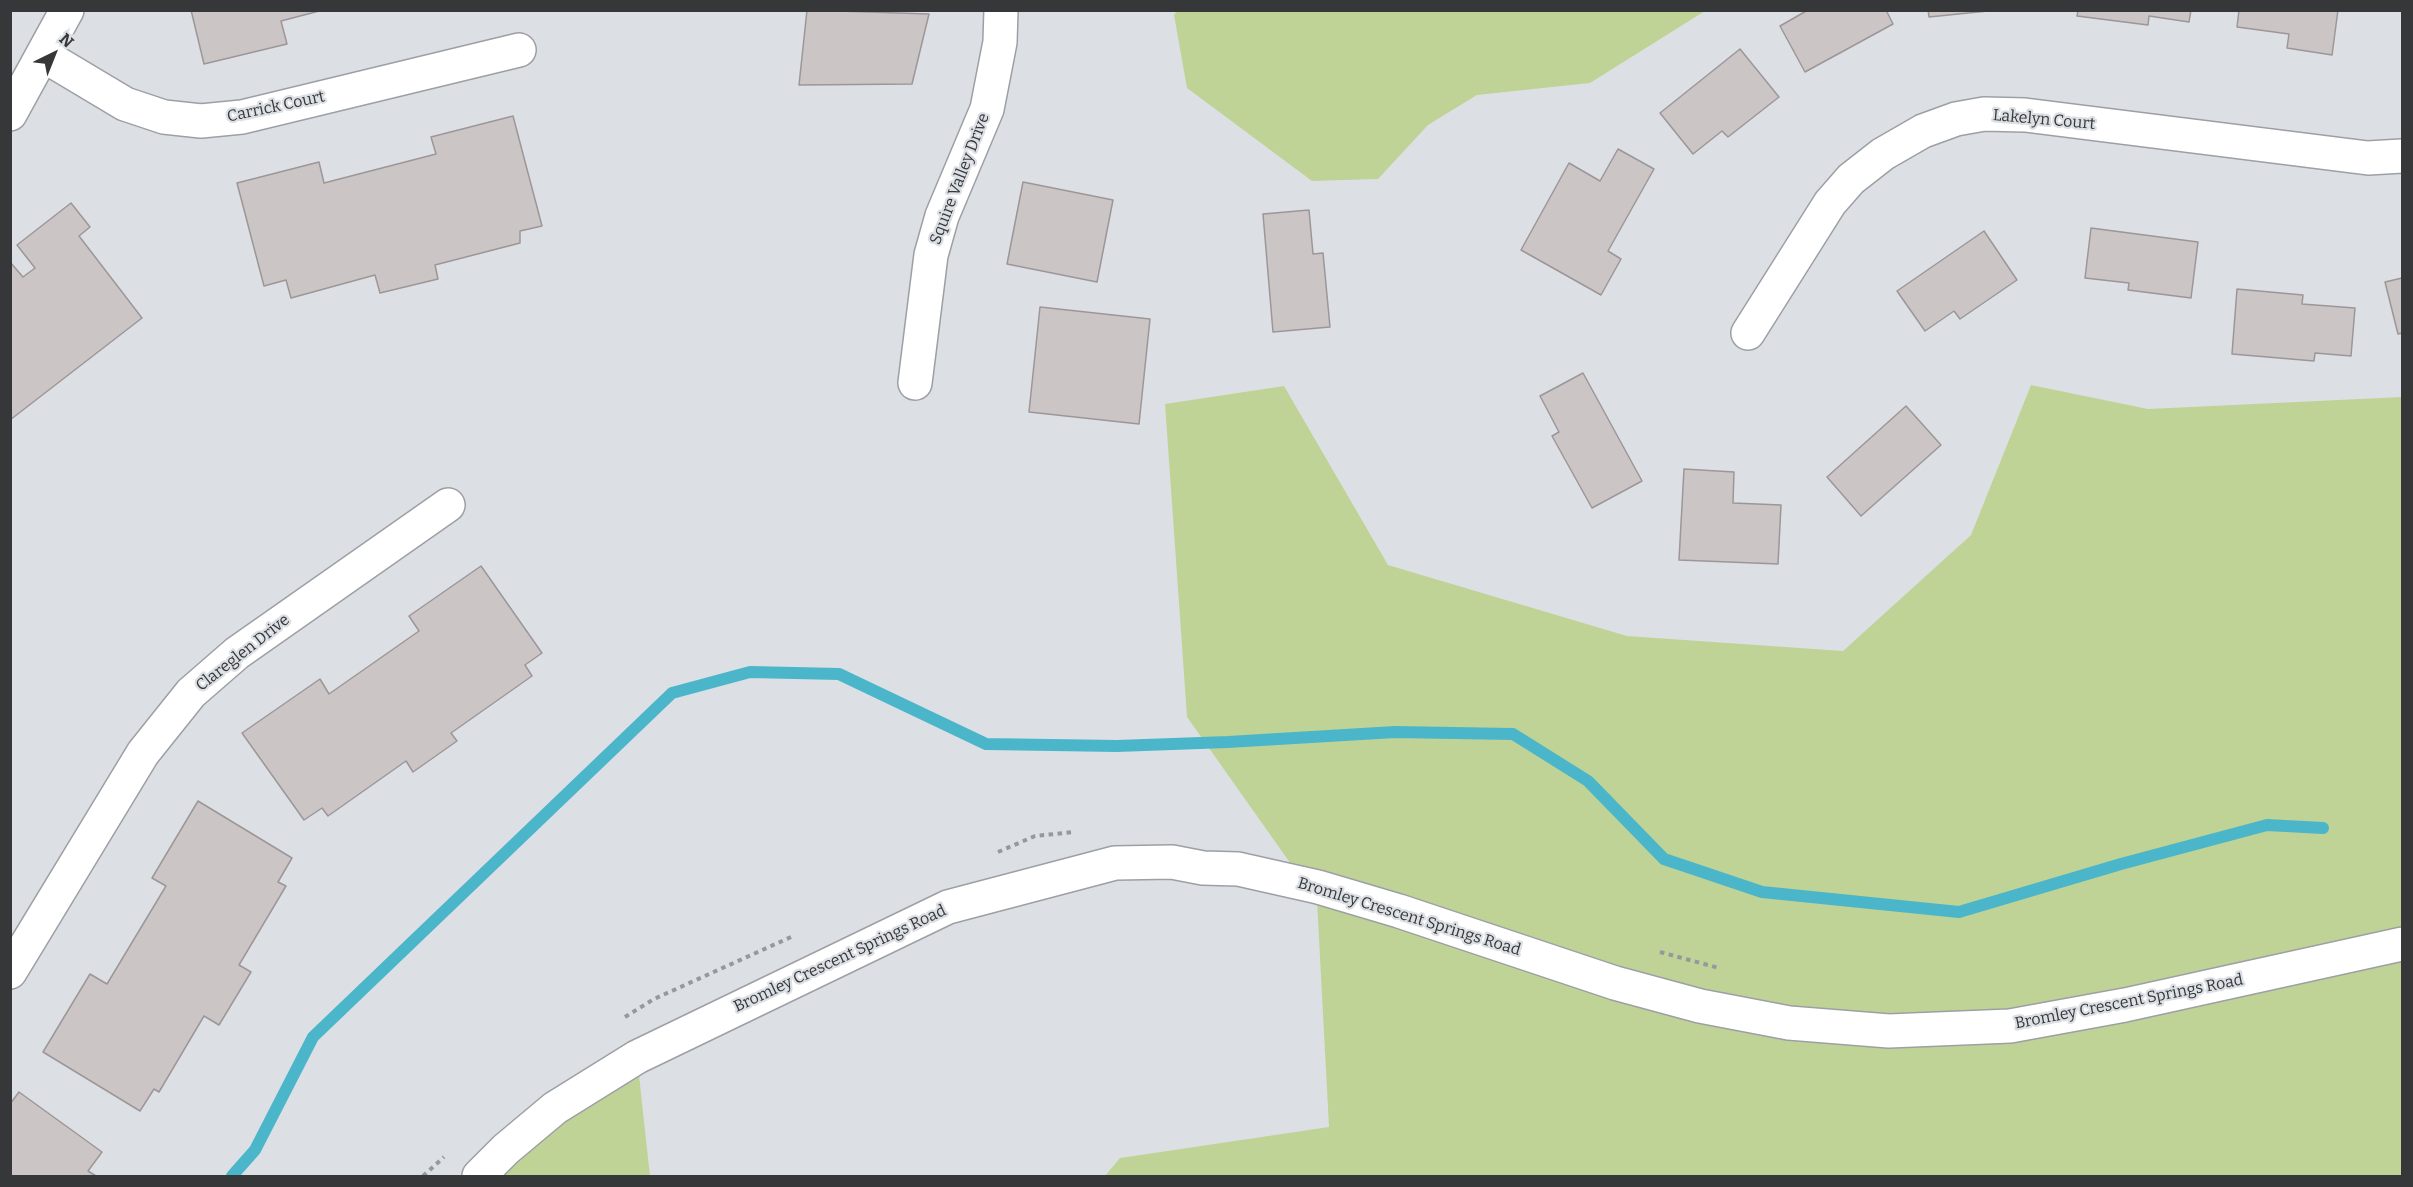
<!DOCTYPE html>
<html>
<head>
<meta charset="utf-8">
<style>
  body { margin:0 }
  #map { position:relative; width:2413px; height:1187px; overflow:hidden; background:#dce0e5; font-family:Bitter,serif }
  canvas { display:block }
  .frame { position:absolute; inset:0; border:12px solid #353739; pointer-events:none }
  .north { position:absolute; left:24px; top:24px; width:60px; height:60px; -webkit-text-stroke:4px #dce0e5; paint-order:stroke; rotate:43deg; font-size:16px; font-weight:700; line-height:24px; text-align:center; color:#353739 }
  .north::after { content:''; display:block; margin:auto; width:21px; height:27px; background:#353739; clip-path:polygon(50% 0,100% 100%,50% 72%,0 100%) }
</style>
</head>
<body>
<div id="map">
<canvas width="2413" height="1187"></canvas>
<div class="frame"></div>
<div class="north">N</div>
</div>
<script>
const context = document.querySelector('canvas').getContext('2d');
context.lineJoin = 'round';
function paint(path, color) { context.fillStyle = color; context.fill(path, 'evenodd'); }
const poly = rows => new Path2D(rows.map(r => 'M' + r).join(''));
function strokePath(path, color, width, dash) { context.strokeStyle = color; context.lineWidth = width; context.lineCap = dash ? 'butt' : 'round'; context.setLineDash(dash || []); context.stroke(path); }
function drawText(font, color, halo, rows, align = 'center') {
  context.font = font + ' Bitter,serif'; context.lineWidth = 4.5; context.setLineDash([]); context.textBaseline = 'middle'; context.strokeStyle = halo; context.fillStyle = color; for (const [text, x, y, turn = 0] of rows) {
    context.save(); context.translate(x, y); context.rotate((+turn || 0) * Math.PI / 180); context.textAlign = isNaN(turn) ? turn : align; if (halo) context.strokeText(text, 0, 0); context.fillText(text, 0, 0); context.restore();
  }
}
paint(poly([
  [1178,10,1704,10,1705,11,1590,83,1477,95,1428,125,1378,179,1312,181,1187,88,1174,15],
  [2031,385,2148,409,2402,397,2402,1176,1105,1176,1120,1158,1329,1127,1317,901,1187,717,1165,404,1284,386,1388,565,1627,636,1843,651,1971,535],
  [637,1057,650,1176,479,1176]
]), '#c0d396');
strokePath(poly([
  [232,1176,255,1150,313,1037,672,693,750,672,839,674,986,744,1117,746,1228,742,1395,732,1513,734,1588,781,1664,859,1762,892,1959,912,2121,864,2267,825,2323,828]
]), '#4bb6ca', 12);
const building = poly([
  [191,10,323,10,281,21,287,44,204,64,191,10],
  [807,10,929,14,912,84,799,85,807,10],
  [1808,10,1886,10,1893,24,1805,72,1780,26,1808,10],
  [1928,10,1998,10,1929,17,1928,10],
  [2078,10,2191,10,2189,22,2149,16,2148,25,2077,16,2078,10],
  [2239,10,2338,10,2332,55,2287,48,2289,34,2237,27,2239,10],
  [1740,49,1779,97,1728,137,1722,131,1693,154,1660,113,1740,49],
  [513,116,542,226,520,231,520,243,435,265,438,279,380,293,375,275,291,298,286,280,264,286,237,183,319,162,324,183,436,154,431,137,513,116],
  [1618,149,1654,169,1608,251,1621,259,1601,295,1521,250,1569,163,1600,181,1618,149],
  [1023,182,1113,200,1097,282,1007,264,1023,182],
  [71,203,90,227,79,236,142,318,10,420,10,262,23,277,35,268,17,245,71,203],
  [1309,210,1313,254,1323,253,1330,327,1273,332,1263,214,1309,210],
  [2091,228,2198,242,2191,298,2128,290,2129,283,2085,278,2091,228],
  [1984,231,2017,280,1960,319,1954,311,1925,331,1897,291,1984,231],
  [2402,278,2402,333,2398,334,2385,282,2402,278],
  [2237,289,2303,295,2302,304,2355,308,2351,356,2315,353,2314,361,2232,354,2237,289],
  [1040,307,1150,319,1139,424,1029,412,1040,307],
  [1583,373,1642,481,1592,508,1552,436,1559,432,1540,396,1583,373],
  [1906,406,1941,445,1861,516,1827,477,1906,406],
  [1684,469,1734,472,1733,503,1781,505,1778,564,1679,560,1684,469],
  [481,566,542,653,525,665,532,676,451,733,457,741,413,772,406,761,328,816,322,808,304,820,242,733,320,679,329,694,419,631,409,616,481,566],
  [198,801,292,858,278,882,286,886,239,965,251,972,219,1025,204,1016,159,1092,154,1089,140,1111,43,1052,90,974,107,984,166,886,152,878,198,801],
  [19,1092,102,1152,88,1171,96,1176,10,1176,10,1104,19,1092]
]);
paint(building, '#cbc5c6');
strokePath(building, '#9d9698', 1.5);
const minor = poly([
  [43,55,125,104,164,117,201,121,242,117,519,50],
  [10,114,67,10],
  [1748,333,1830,203,1851,179,1883,154,1923,131,1956,119,1984,114,2025,115,2368,158,2402,156],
  [915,383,931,255,942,216,987,109,1000,42,1001,10],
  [10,972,143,753,191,693,237,653,448,505]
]);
const tertiary = poly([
  [479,1176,506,1149,555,1108,637,1057,948,907,1115,863,1172,862,1203,868,1238,869,1318,887,1399,911,1615,983,1700,1006,1789,1023,1889,1031,2010,1026,2125,1005,2402,944]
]);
strokePath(minor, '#9ca0a4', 36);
strokePath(tertiary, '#9ca0a4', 36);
strokePath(poly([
  [998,852,1035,836,1074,832],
  [1660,952,1719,968],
  [625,1017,654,999,791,937],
  [423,1176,444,1157]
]), '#95989c', 4, [4.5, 4.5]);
strokePath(minor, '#fff', 33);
strokePath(tertiary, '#fff', 33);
drawText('16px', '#353739', '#dce0e5', [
  ["Carrick Court",276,107,-12],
  ["Lakelyn Court",2044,120,5],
  ["Squire Valley Drive",960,179,-69],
  ["Clareglen Drive",243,653,-38],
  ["Bromley Crescent Springs Road",1409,917,17],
  ["Bromley Crescent Springs Road",840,959,-25],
  ["Bromley Crescent Springs Road",2129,1002,-11]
]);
</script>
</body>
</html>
